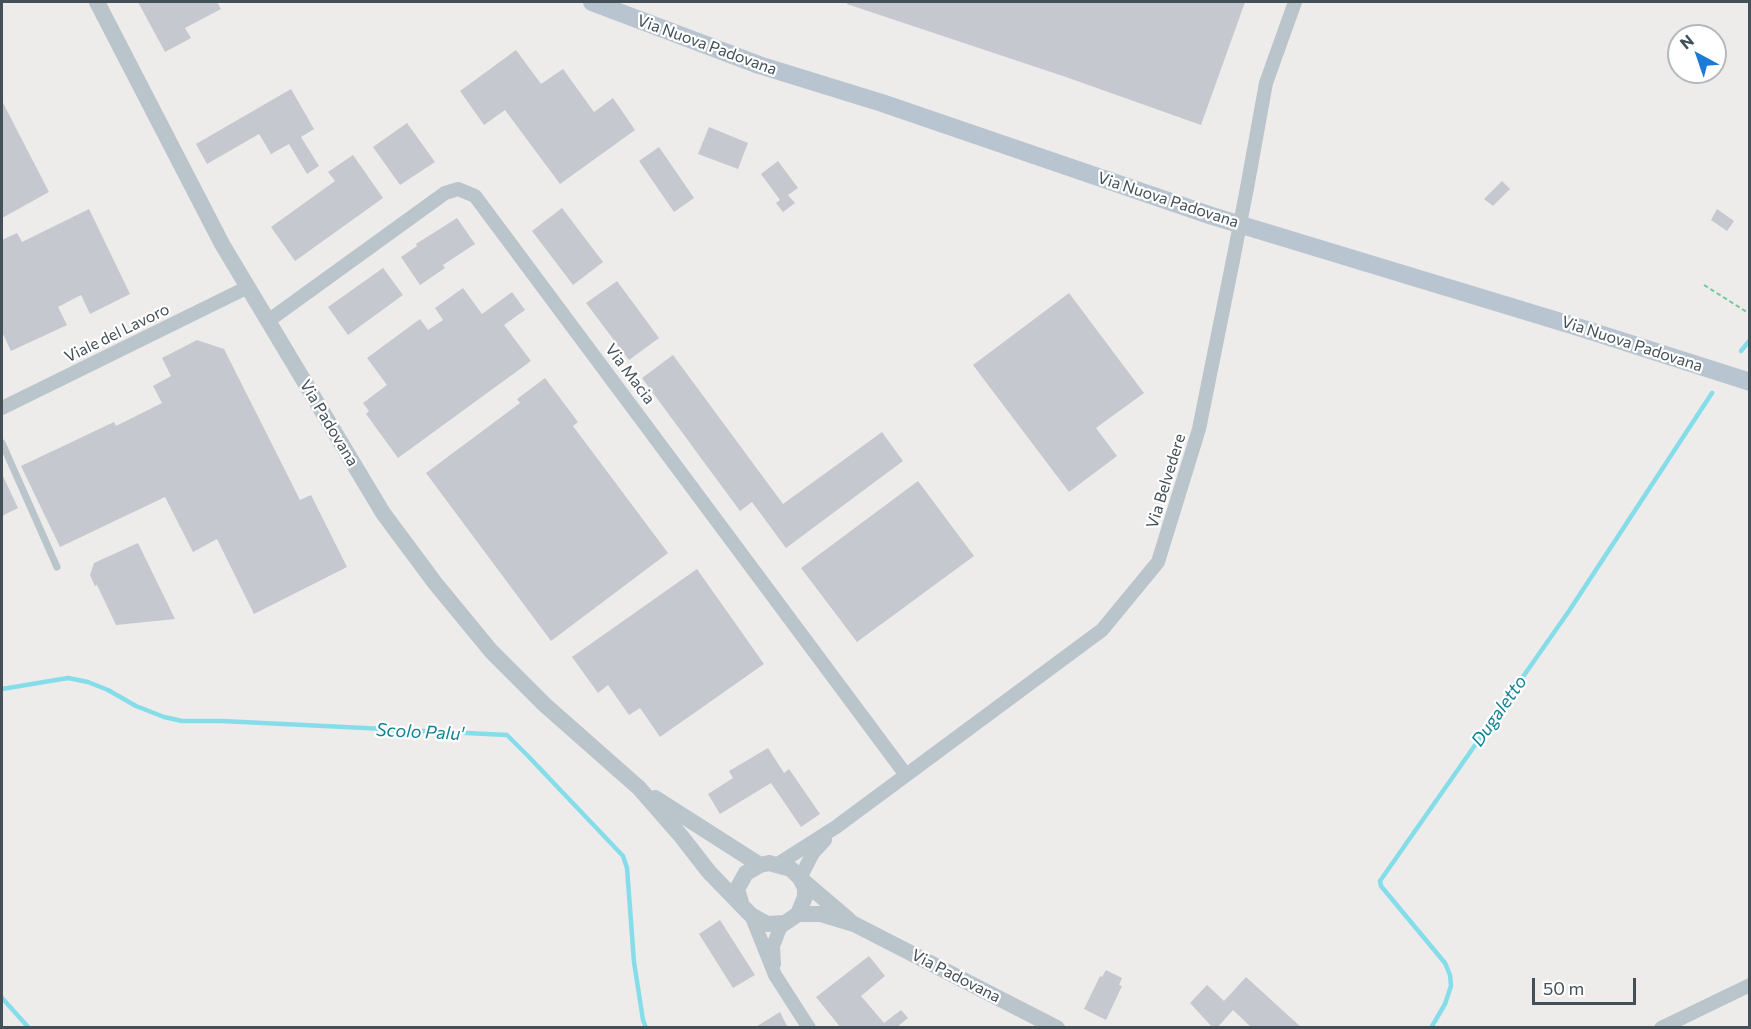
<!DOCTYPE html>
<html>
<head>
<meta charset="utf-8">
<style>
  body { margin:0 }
  #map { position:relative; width:1751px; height:1029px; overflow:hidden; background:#eeebeb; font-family:Commissioner,sans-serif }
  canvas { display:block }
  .frame { position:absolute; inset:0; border:3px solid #445058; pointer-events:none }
  .north { position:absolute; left:1667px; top:24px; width:60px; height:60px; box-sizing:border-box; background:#fff; border:2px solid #b4b9bc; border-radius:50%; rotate:320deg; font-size:16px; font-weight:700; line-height:24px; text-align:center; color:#445058 }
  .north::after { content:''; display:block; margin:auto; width:21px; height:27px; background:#1a7bd9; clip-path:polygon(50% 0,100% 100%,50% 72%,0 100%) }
  .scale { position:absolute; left:1532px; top:978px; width:104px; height:27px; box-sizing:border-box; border:3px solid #445058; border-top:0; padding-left:8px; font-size:18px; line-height:21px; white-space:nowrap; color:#445058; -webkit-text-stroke:4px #fff; paint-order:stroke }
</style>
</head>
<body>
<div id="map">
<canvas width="1751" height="1029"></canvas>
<div class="frame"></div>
<div class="north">N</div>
<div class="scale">50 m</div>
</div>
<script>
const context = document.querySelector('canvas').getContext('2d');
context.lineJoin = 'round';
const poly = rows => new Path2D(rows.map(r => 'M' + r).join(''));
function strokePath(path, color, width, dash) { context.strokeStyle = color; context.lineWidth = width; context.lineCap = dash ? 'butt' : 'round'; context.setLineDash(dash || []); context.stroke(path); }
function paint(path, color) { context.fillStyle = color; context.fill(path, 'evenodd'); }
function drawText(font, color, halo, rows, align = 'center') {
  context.font = font + ' Commissioner,sans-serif'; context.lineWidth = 4.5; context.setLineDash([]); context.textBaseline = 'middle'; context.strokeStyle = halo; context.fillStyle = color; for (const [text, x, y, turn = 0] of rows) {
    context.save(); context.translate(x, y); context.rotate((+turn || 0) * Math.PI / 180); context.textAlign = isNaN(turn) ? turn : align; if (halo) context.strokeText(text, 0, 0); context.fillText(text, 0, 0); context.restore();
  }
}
strokePath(poly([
  [1741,351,1750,340],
  [2,689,68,678,88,682,108,690,136,706,164,717,182,721,222,721,507,735,529,757,623,856,627,868,634,962,643,1020,646,1028],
  [2,998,29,1028],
  [1431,1028,1445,1004,1451,986,1450,975,1445,963,1381,886,1380,881,1569,611,1712,393]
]), '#85ddea', 4.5);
paint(poly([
  [138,2,217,2,221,9,185,28,191,38,165,52],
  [847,2,1245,2,1201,125,1063,76,847,4],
  [516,50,541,84,563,69,594,112,613,98,635,130,560,184,505,110,484,125,460,91],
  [291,89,314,129,301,137,319,166,307,174,289,144,271,154,259,134,207,164,196,144],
  [2,101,49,192,2,218],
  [407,123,435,162,400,185,373,147],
  [709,127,748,143,738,169,698,154],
  [659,147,694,198,674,212,639,161],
  [353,155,383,198,295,261,271,227,335,181,328,172],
  [778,161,798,188,788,195,795,203,783,212,776,203,780,200,761,174],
  [1502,181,1510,189,1493,206,1484,199],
  [562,208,603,262,573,285,532,231],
  [89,209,130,294,90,314,81,295,58,307,67,325,11,351,2,332,2,240,17,233,22,242],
  [1717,209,1734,221,1727,231,1711,220],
  [457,218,475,244,443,265,445,268,420,285,401,257,417,246,416,244],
  [383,268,403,295,348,335,328,307],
  [617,281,659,338,629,360,586,303],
  [463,288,482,314,512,292,525,310,504,325,531,361,398,458,366,414,369,411,363,403,387,385,367,358,420,319,428,330,443,320,435,308],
  [1069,293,1144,393,1096,428,1117,456,1069,492,973,365],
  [197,340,224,349,300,500,311,495,347,567,254,614,217,539,193,552,165,497,60,547,21,466,114,422,116,426,162,403,153,386,171,376,162,358],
  [673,355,783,504,882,432,903,461,786,548,752,502,740,511,642,378],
  [545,378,578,422,573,426,668,553,551,641,426,473,520,403,517,399],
  [2,474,18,508,2,516],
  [918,481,974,556,857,642,801,568],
  [138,543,175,619,116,625,97,585,95,586,90,575,94,563],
  [697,569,764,664,660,737,640,708,629,715,608,685,598,693,572,657],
  [768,748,784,773,789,769,820,814,801,827,771,783,720,814,708,794,733,778,729,771],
  [720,920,755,975,733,988,699,934],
  [869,956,885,976,861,996,884,1023,901,1010,908,1018,896,1028,841,1028,816,997],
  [1106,970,1122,978,1119,985,1122,986,1106,1020,1084,1009,1100,976,1102,977],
  [1246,977,1302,1028,1252,1028,1233,1010,1217,1028,1213,1028,1190,1003,1207,985,1224,1001],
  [780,1012,788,1028,754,1028]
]), '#c5c8ce');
strokePath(poly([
  [1704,285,1750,314]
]), '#70ca97', 2, [4.5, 3]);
strokePath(poly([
  [2,443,57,567]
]), '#b9c4cb', 7);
strokePath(poly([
  [1247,188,1266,83,1295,2],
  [268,321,445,193,458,189,475,196,906,775],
  [2,408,248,287],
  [778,864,836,827,1102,630,1158,562,1199,429,1233,260],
  [800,878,813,853,825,840],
  [751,915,775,975,809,1028],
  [774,964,773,946,780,928,785,923],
  [1661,1028,1750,985]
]), '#b9c4cb', 14);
strokePath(poly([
  [97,2,222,244,383,513,435,583,491,651,545,705,639,788,681,836,709,872,742,906],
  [655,798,760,865],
  [769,863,791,869,800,878,805,888,805,897,798,914,785,923,767,924,751,915,742,906,737,889,746,873,760,865,769,863],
  [801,879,849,920],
  [798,914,821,914,854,924,1057,1028]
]), '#b9c4cb', 16);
strokePath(poly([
  [592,2,759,65,882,103,1212,216,1581,328,1750,382]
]), '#b8c5d0', 18);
strokePath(poly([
  [1233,260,1247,188]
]), '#b9c4cb', 14);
drawText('16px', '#445058', '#fff', [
  ["Via Nuova Padovana",707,45,20],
  ["Via Nuova Padovana",1168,200,18],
  ["Viale del Lavoro",117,333,-26],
  ["Via Nuova Padovana",1632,344,18],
  ["Via Macia",630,374,53],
  ["Via Padovana",329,423,59],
  ["Via Belvedere",1166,481,-73],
  ["Via Padovana",956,976,27]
]);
drawText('italic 18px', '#0d8294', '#fff', [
  ["Dugaletto",1499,711,-55],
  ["Scolo Palu'",420,732,3]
]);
</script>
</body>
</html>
